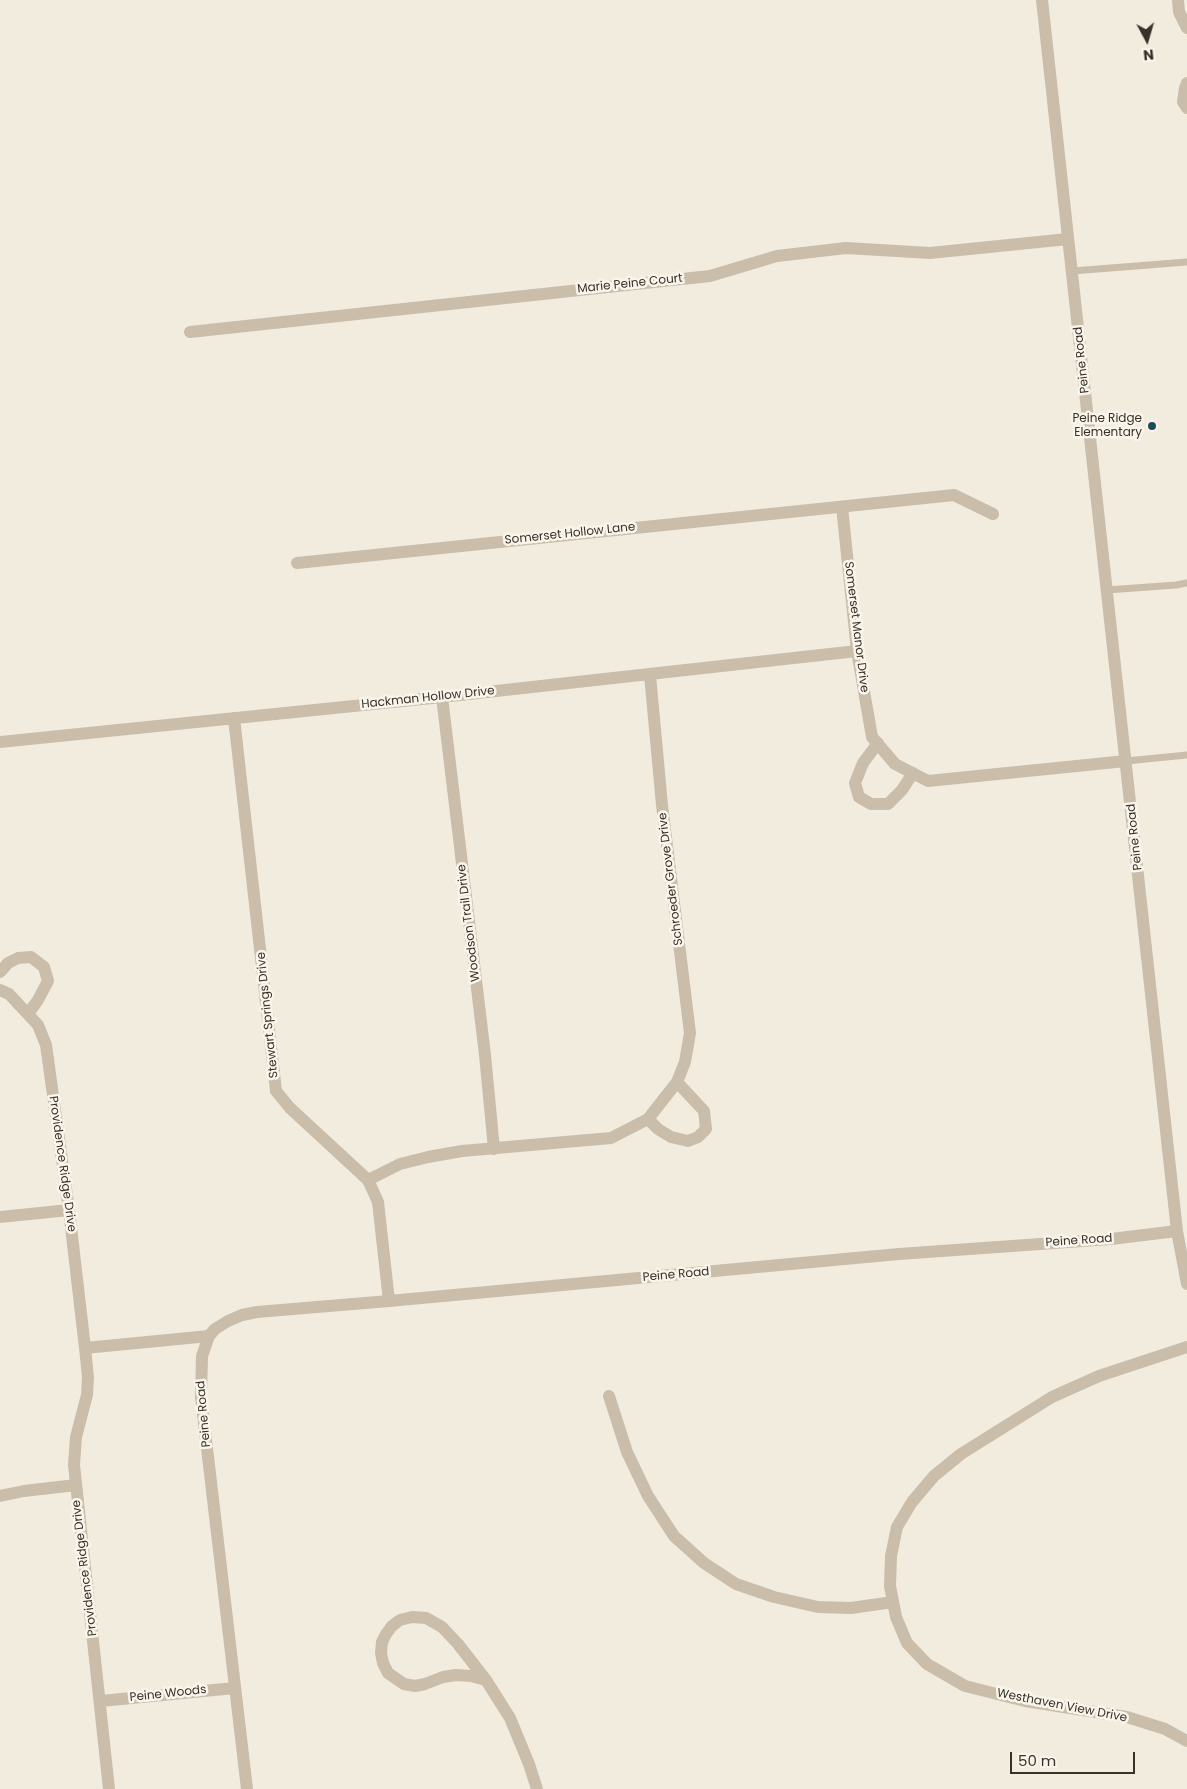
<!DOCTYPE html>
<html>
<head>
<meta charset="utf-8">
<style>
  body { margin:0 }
  #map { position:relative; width:1187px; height:1789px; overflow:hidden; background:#f2ecdf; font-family:Poppins,sans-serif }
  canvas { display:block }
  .north { position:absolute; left:1122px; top:15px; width:50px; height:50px; -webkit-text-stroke:4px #faf5eb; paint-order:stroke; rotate:174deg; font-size:14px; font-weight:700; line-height:20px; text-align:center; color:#38312a }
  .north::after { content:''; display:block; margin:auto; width:18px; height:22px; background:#38312a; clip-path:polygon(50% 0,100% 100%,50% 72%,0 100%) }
  .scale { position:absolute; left:1010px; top:1752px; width:125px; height:22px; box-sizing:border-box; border:2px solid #38312a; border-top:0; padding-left:6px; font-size:15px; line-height:18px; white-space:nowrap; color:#38312a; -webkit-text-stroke:4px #faf5eb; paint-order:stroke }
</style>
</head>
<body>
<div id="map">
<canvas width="1187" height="1789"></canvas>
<div class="north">N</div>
<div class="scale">50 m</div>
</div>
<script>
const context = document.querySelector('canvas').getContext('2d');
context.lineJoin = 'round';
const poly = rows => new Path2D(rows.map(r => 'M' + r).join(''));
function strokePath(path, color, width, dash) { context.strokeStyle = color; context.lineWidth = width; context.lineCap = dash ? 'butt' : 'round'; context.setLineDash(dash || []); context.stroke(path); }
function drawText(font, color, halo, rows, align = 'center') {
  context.font = font + ' Poppins,sans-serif'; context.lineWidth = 5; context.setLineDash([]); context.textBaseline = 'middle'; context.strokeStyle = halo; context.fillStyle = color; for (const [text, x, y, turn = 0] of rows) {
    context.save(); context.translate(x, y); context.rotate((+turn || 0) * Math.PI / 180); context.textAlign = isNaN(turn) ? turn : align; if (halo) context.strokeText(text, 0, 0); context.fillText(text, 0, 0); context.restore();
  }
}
strokePath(poly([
  [1072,271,1187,262],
  [1107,590,1176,585,1187,583],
  [1126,761,1187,755]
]), '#cabeab', 7);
strokePath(poly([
  [1178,0,1179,12,1187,28],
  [1187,83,1185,88,1183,102,1187,108],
  [190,332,710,276,777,256,846,248,930,253,1068,239],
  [842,507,857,651,872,737,895,764,928,781,1126,761],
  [297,563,954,495,993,514],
  [442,697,485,1055,494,1149],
  [234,718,276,1091,290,1108,368,1180,378,1202,389,1301],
  [0,742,442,697,857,651],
  [878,743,863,763,855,783,859,797,871,804,888,804,902,790,913,773],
  [0,972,8,963,18,958,31,957,44,967,48,981,38,1000,28,1014],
  [0,990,9,994,38,1025,46,1045,69,1210,85,1348,209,1336],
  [648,1119,658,1129,671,1137,688,1141,698,1137,706,1129,704,1111,677,1082],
  [368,1180,400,1164,428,1157,462,1151,611,1138,648,1119,677,1082,685,1062,690,1033,662,805,650,675],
  [0,1217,69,1210],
  [1187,1347,1099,1376,1052,1397,961,1454,934,1476,912,1502,897,1527,891,1556,890,1586,896,1617,907,1643,927,1664,965,1686,1025,1701,1127,1717,1165,1729,1187,1741],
  [85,1348,88,1377,87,1395,76,1437,74,1465,109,1789],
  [609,1396,627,1452,648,1496,674,1536,704,1563,736,1584,774,1597,818,1607,851,1608,893,1602],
  [0,1496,24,1491,76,1485],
  [486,1680,471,1676,456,1675,443,1677,425,1684,415,1686,404,1684,388,1673,383,1663,381,1653,382,1642,386,1634,392,1626,400,1620,412,1617,426,1618,442,1627,458,1644,486,1680,510,1718,529,1764,537,1789],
  [101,1701,235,1688]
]), '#cabeab', 12);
strokePath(poly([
  [1042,0,1177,1231,1187,1284],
  [247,1789,201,1397,202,1356,209,1336,215,1329,228,1321,242,1315,257,1312,389,1301,899,1254,1111,1239,1177,1231]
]), '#cabeab', 12);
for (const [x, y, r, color] of [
  [1152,426,5,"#204c59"]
]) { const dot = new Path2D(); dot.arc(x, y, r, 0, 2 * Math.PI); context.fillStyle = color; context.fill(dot); strokePath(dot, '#faf5eb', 2); }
drawText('12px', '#38312a', '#faf5eb', [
  ["Marie Peine Court",630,284,-6],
  ["Peine Road",1082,360,-96],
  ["Somerset Hollow Lane",570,534,-6],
  ["Somerset Manor Drive",856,627,83],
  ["Hackman Hollow Drive",428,698,-6],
  ["Peine Road",1135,837,-96],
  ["Schroeder Grove Drive",671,879,-97],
  ["Woodson Trail Drive",469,923,-97],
  ["Stewart Springs Drive",268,1015,-96],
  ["Providence Ridge Drive",62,1164,82],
  ["Peine Road",1079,1241,-4],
  ["Peine Road",676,1275,-5],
  ["Peine Road",204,1414,-95],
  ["Providence Ridge Drive",85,1568,-97],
  ["Peine Woods",168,1694,-6],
  ["Westhaven View Drive",1062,1706,11]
]);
drawText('12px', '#38312a', '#faf5eb', [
  ["Peine Ridge",1142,419],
  ["Elementary",1142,433]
], 'right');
</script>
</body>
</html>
